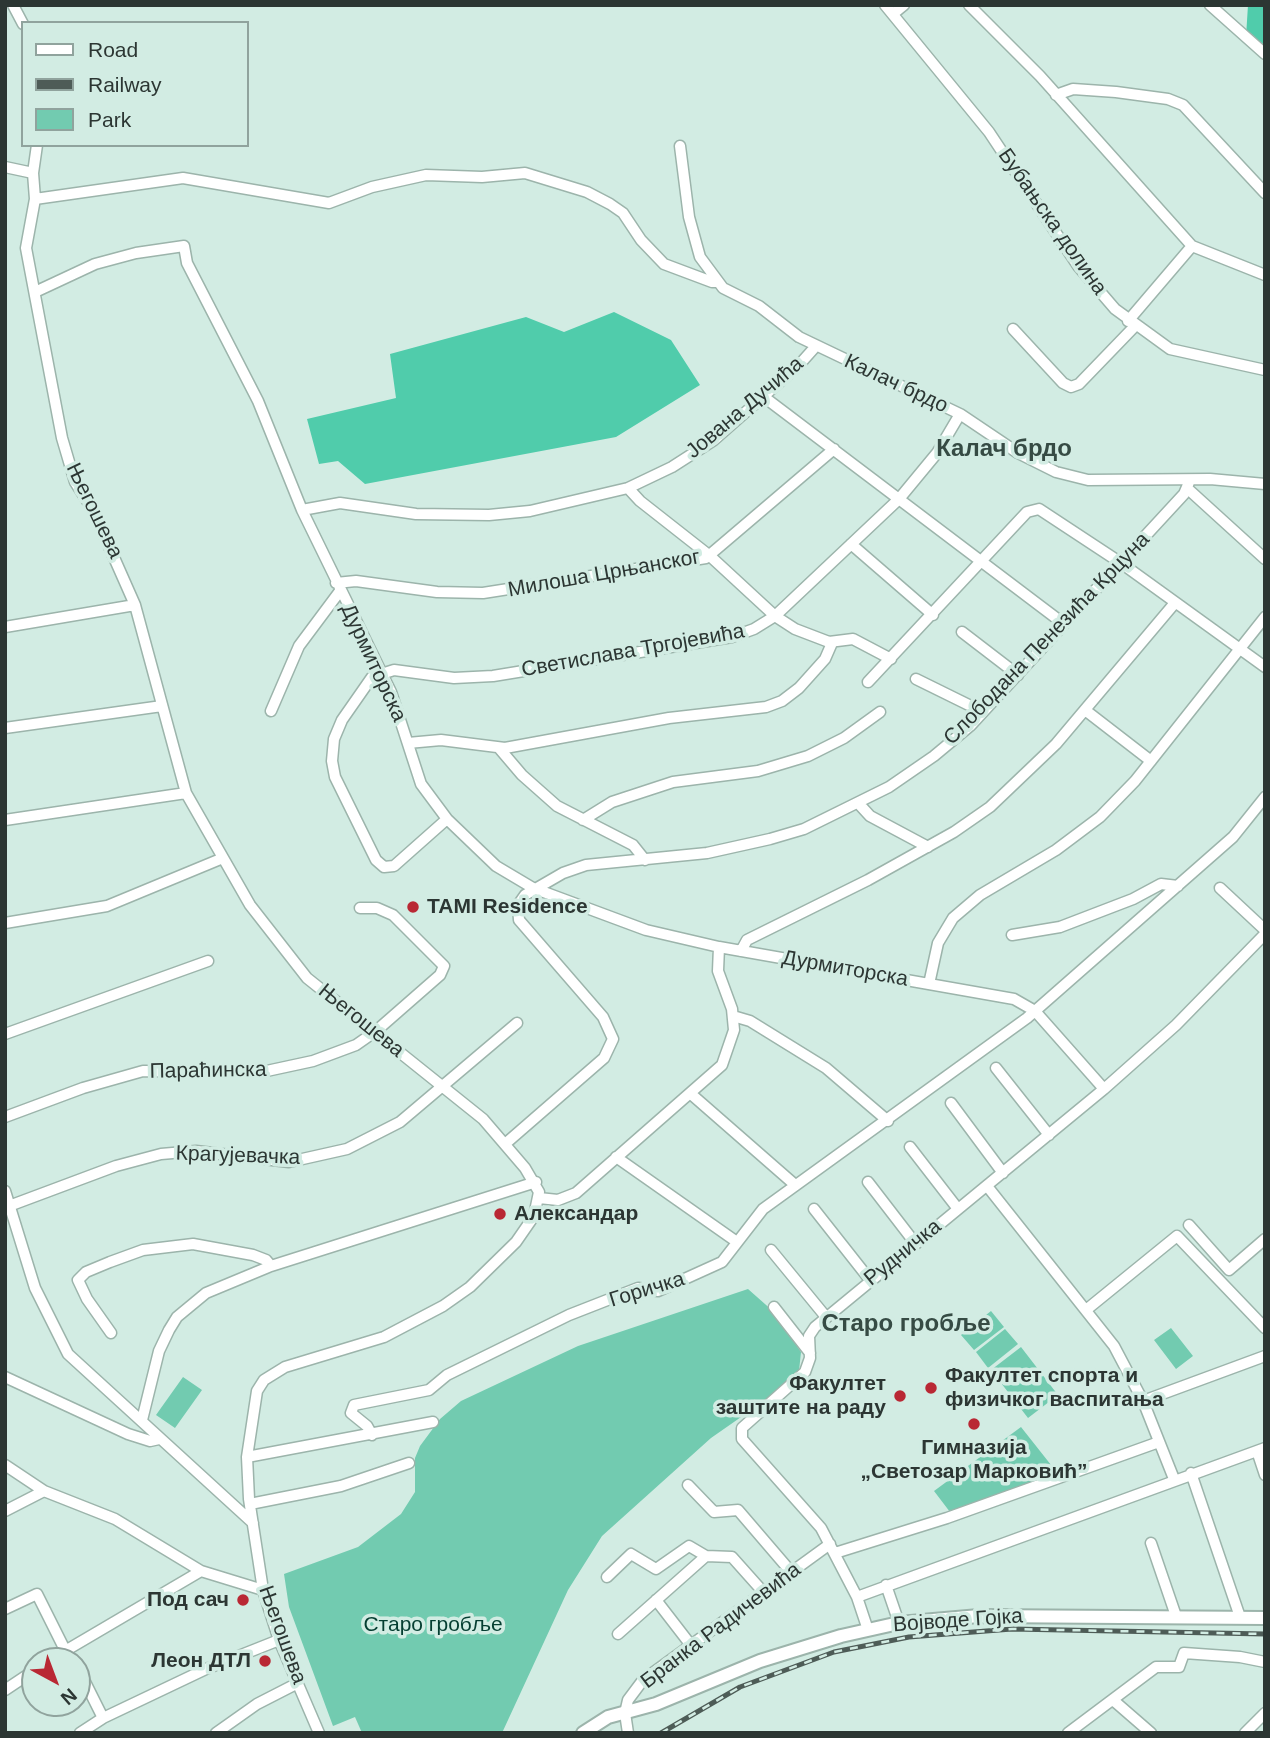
<!DOCTYPE html>
<html>
<head>
<meta charset="utf-8">
<style>
  body { margin:0 }
  #map { position:relative; width:1270px; height:1738px; overflow:hidden; background:#d2ece3; font-family:Arial,sans-serif }
  canvas { display:block }
  .frame { position:absolute; inset:0; border:7px solid #2c3633; pointer-events:none }
  .legend { position:absolute; left:21px; top:21px; width:228px; height:126px; box-sizing:border-box; background:#d2ece3; border:2px solid #90a39d; margin:0; padding:9px 12px; list-style:none; font-size:21px; color:#2c3633 }
  .legend li { display:flex; align-items:center; gap:14px; height:35px }
  .legend b { width:35px; border:2px solid #90a39d }
  .north { position:absolute; left:21px; top:1647px; width:70px; height:70px; box-sizing:border-box; background:#d2ece3; border:2px solid #90a39d; border-radius:50%; rotate:139deg; font-size:19px; font-weight:700; line-height:28px; text-align:center; color:#2c3633 }
  .north::after { content:''; display:block; margin:auto; width:24px; height:32px; background:#b92834; clip-path:polygon(50% 0,100% 100%,50% 72%,0 100%) }
</style>
</head>
<body>
<div id="map">
<canvas width="1270" height="1738"></canvas>
<div class="frame"></div>
<ul class="legend">
<li><b style="height:9px;background:#fff"></b>Road</li>
<li><b style="height:9px;background:#4e5c57"></b>Railway</li>
<li><b style="height:19px;background:#72cbb0"></b>Park</li>
</ul>
<div class="north">N</div>
</div>
<script>
const context = document.querySelector('canvas').getContext('2d');
context.lineJoin = 'round';
function paint(path, color) { context.fillStyle = color; context.fill(path, 'evenodd'); }
const poly = rows => new Path2D(rows.map(r => 'M' + r).join(''));
function strokePath(path, color, width, dash) { context.strokeStyle = color; context.lineWidth = width; context.lineCap = dash ? 'butt' : 'round'; context.setLineDash(dash || []); context.stroke(path); }
function drawText(font, color, halo, rows, align = 'center') {
  context.font = font + ' Arial,sans-serif'; context.lineWidth = 7; context.setLineDash([]); context.textBaseline = 'middle'; context.strokeStyle = halo; context.fillStyle = color; for (const [text, x, y, turn = 0] of rows) {
    context.save(); context.translate(x, y); context.rotate((+turn || 0) * Math.PI / 180); context.textAlign = isNaN(turn) ? turn : align; if (halo) context.strokeText(text, 0, 0); context.fillText(text, 0, 0); context.restore();
  }
}
paint(poly([
  [748,1289,774,1312,801,1352,799,1371,787,1385,711,1438,602,1536,568,1590,502,1733,362,1733,355,1717,333,1726,289,1607,284,1574,358,1547,401,1514,415,1492,415,1458,420,1446,440,1419,461,1401,578,1346],
  [991,1311,1004,1327,974,1350,961,1335],
  [1171,1328,1193,1356,1176,1369,1154,1340],
  [1005,1329,1018,1344,988,1368,976,1352],
  [1021,1347,1058,1395,1028,1418,991,1370],
  [183,1377,202,1390,175,1428,156,1415],
  [1021,1427,1055,1470,1053,1476,950,1512,934,1491]
]), '#72cbb0');
paint(poly([
  [1248,5,1265,5,1265,54,1246,37],
  [614,312,671,340,700,385,616,437,365,484,338,461,319,464,307,419,396,398,390,354,526,317,564,332]
]), '#50ccab');
const minor = poly([
  [13,5,23,24],
  [885,5,989,132,1078,266,1115,309,1170,349,1265,370],
  [969,5,1040,76,1192,246,1265,275],
  [1210,5,1265,54],
  [893,14,904,5],
  [1056,95,1073,89,1116,92,1168,99,1183,105,1265,193],
  [37,145,33,173,35,199,26,248,62,438,75,482,93,510,135,605,186,793,250,905,307,978,483,1119,525,1168,539,1192,534,1216,516,1242,470,1287,443,1306,384,1337,285,1367,264,1380,257,1391,247,1457,249,1499,263,1590,279,1640,319,1733],
  [680,146,689,217,700,257,723,288,759,306,799,337,960,414,1018,453,1056,472,1088,480,1210,479,1265,484],
  [5,167,33,173],
  [35,199,183,178,329,203,372,187,426,175,482,177,525,173,587,192,610,204,623,213,641,240,664,264,712,282,718,282],
  [35,292,95,264,136,253,184,246,187,263,258,401,302,510,391,692,421,784,447,819,496,866,533,888,646,930,719,947,1014,999,1035,1011,1104,1089],
  [1128,321,1192,246],
  [1013,329,1063,383,1071,387,1079,384,1135,326],
  [764,397,1064,624],
  [628,488,640,501,710,556,775,616,795,629,829,642,853,639,891,659],
  [1188,489,1265,559],
  [302,510,340,503,416,514,489,515,530,511,628,488,672,467,714,440,799,365,816,346],
  [851,544,933,615],
  [336,583,356,581,437,592,483,593,706,558,834,449],
  [5,627,135,605],
  [962,632,1018,675],
  [916,679,983,712],
  [868,682,1027,512,1039,509,1121,563,1265,667],
  [1085,710,1151,761],
  [271,711,299,646,340,591],
  [5,728,162,706],
  [408,743,441,740,505,748,669,718,766,707,782,701,799,688,825,659,832,643],
  [499,748,522,775,557,806,633,845,645,860],
  [859,804,870,816,928,847],
  [447,819,394,866,384,867,376,860,335,777,332,761,334,739,342,720,372,677,394,670,454,678,493,676,732,637,754,629,775,616,899,499,937,453,960,414],
  [5,820,186,793],
  [583,820,612,802,673,782,758,771,808,756,844,738,880,712],
  [1220,888,1265,930],
  [5,923,107,906,223,858],
  [1012,935,1060,927,1133,899,1161,884,1178,886],
  [741,951,747,940,868,880,954,832,990,807,1056,744,1174,604],
  [929,984,938,943,953,918,980,895,1056,850,1100,817,1135,781,1265,617],
  [733,1016,750,1021,826,1068,888,1121],
  [5,1034,208,961],
  [996,1068,1049,1135],
  [691,1094,794,1184],
  [951,1103,1003,1173],
  [5,1117,83,1088,143,1071,262,1072,313,1061,356,1045,376,1031,440,975,444,966,393,915,377,908,360,908],
  [505,1144,604,1058,613,1039,603,1017,519,920,518,905,525,895,563,873,586,865,707,853,770,839,804,829,889,787,934,756,970,726,1184,494,1190,480],
  [910,1147,958,1209],
  [616,1157,737,1242],
  [868,1182,915,1243],
  [987,1186,1114,1346,1143,1401,1174,1479],
  [5,1191,35,1288,68,1354,253,1523],
  [539,1198,558,1200,576,1193,722,1065,734,1030,732,1009,718,971,719,947],
  [9,1206,116,1166,161,1154,196,1151,289,1162,347,1149,400,1122,517,1023],
  [814,1209,870,1280],
  [1189,1225,1229,1270,1265,1239],
  [771,1250,826,1317],
  [774,1307,810,1353],
  [1086,1310,1177,1236,1265,1328],
  [111,1333,87,1299,78,1280,86,1272,110,1262,143,1250,193,1244,253,1255,266,1260,271,1266],
  [5,1377,128,1434,150,1441,159,1439],
  [1143,1401,1265,1356],
  [142,1420,159,1351,169,1330,177,1317,206,1293,271,1266,536,1182],
  [372,1435,367,1426,351,1413,354,1405,429,1390,447,1375,569,1315,638,1288,658,1291,722,1262,763,1209,1027,1018,1233,837,1265,797],
  [1257,1451,1265,1475],
  [247,1457,433,1422],
  [5,1465,44,1491,115,1519,201,1571,263,1590],
  [1191,1473,1240,1617],
  [688,1485,714,1512,738,1510,792,1573],
  [250,1504,341,1486,409,1463],
  [5,1511,44,1491],
  [1151,1543,1176,1616],
  [835,1553,947,1518,1159,1442],
  [607,1577,631,1554,656,1569,689,1546,706,1556,732,1557,765,1594],
  [886,1585,899,1623],
  [857,1597,1265,1448],
  [656,1600,690,1644],
  [5,1609,37,1594,65,1650],
  [868,1630,857,1597,821,1528,742,1439,742,1428,805,1372,810,1358,809,1336,815,1327,1104,1089,1176,1025,1265,934],
  [618,1634,706,1556],
  [48,1661,201,1571],
  [77,1666,103,1718],
  [5,1690,35,1670],
  [1113,1700,1151,1733],
  [80,1733,103,1718,206,1669,279,1640],
  [216,1733,257,1704,298,1683],
  [628,1733,625,1713,628,1700,643,1680,830,1544],
  [1068,1733,1156,1667,1179,1667,1184,1653,1240,1657,1265,1662],
  [1245,1733,1265,1713]
]);
const tertiary = poly([
  [583,1733,608,1717,656,1704,760,1661,841,1636,899,1623,979,1616,1265,1618]
]);
strokePath(minor, '#9cb4ab', 13);
strokePath(tertiary, '#9cb4ab', 16);
strokePath(minor, '#fff', 10);
strokePath(tertiary, '#fff', 12);
const rail = poly([
  [661,1733,740,1687,834,1652,909,1637,1012,1629,1265,1634]
]);
strokePath(rail, '#4e5c57', 5);
strokePath(rail, '#d2ece3', 2.5, [8]);
for (const [x, y, r, color] of [
  [413,907,7,"#b92834"],
  [500,1214,7,"#b92834"],
  [931,1388,7,"#b92834"],
  [900,1396,7,"#b92834"],
  [974,1424,7,"#b92834"],
  [243,1600,7,"#b92834"],
  [265,1661,7,"#b92834"]
]) { const dot = new Path2D(); dot.arc(x, y, r, 0, 2 * Math.PI); context.fillStyle = color; context.fill(dot); strokePath(dot, '#d2ece3', 2.5); }
drawText('21px', '#2c3633', '#d2ece3', [
  ["Бубањска долина",1052,222,55],
  ["Калач брдо",896,384,25],
  ["Јована Дучића",745,408,-40],
  ["Његошева",94,511,64],
  ["Милоша Црњанског",604,574,-10],
  ["Слободана Пенезића Крцуна",1047,639,-46],
  ["Светислава Тргојевића",633,651,-10],
  ["Дурмиторска",373,663,65],
  ["Дурмиторска",845,969,10],
  ["Његошева",361,1021,39],
  ["Параћинска",208,1071,-1],
  ["Крагујевачка",238,1156,2],
  ["Рудничка",903,1253,-39],
  ["Горичка",647,1290,-17],
  ["Војводе Гојка",958,1621,-4],
  ["Бранка Радичевића",721,1626,-37],
  ["Његошева",282,1635,70]
]);
drawText('bold 21px', '#2c3633', '#d2ece3', [
  ["TAMI Residence",427,907],
  ["Александар",514,1214],
  ["Факултет спорта и",945,1376],
  ["физичког васпитања",945,1400],
  ["Факултет",886,1384,"right"],
  ["заштите на раду",886,1408,"right"],
  ["Гимназија",974,1448,"center"],
  ["„Светозар Марковић”",974,1472,"center"],
  ["Под сач",229,1600,"right"],
  ["Леон ДТЛ",251,1661,"right"]
], 'left');
drawText('21px', '#053e31', '#d2ece3', [
  ["Старо гробље",433,1625]
]);
drawText('bold 24px', '#364b44', '#d2ece3', [
  ["Калач брдо",1004,449],
  ["Старо гробље",906,1324]
]);
</script>
</body>
</html>
